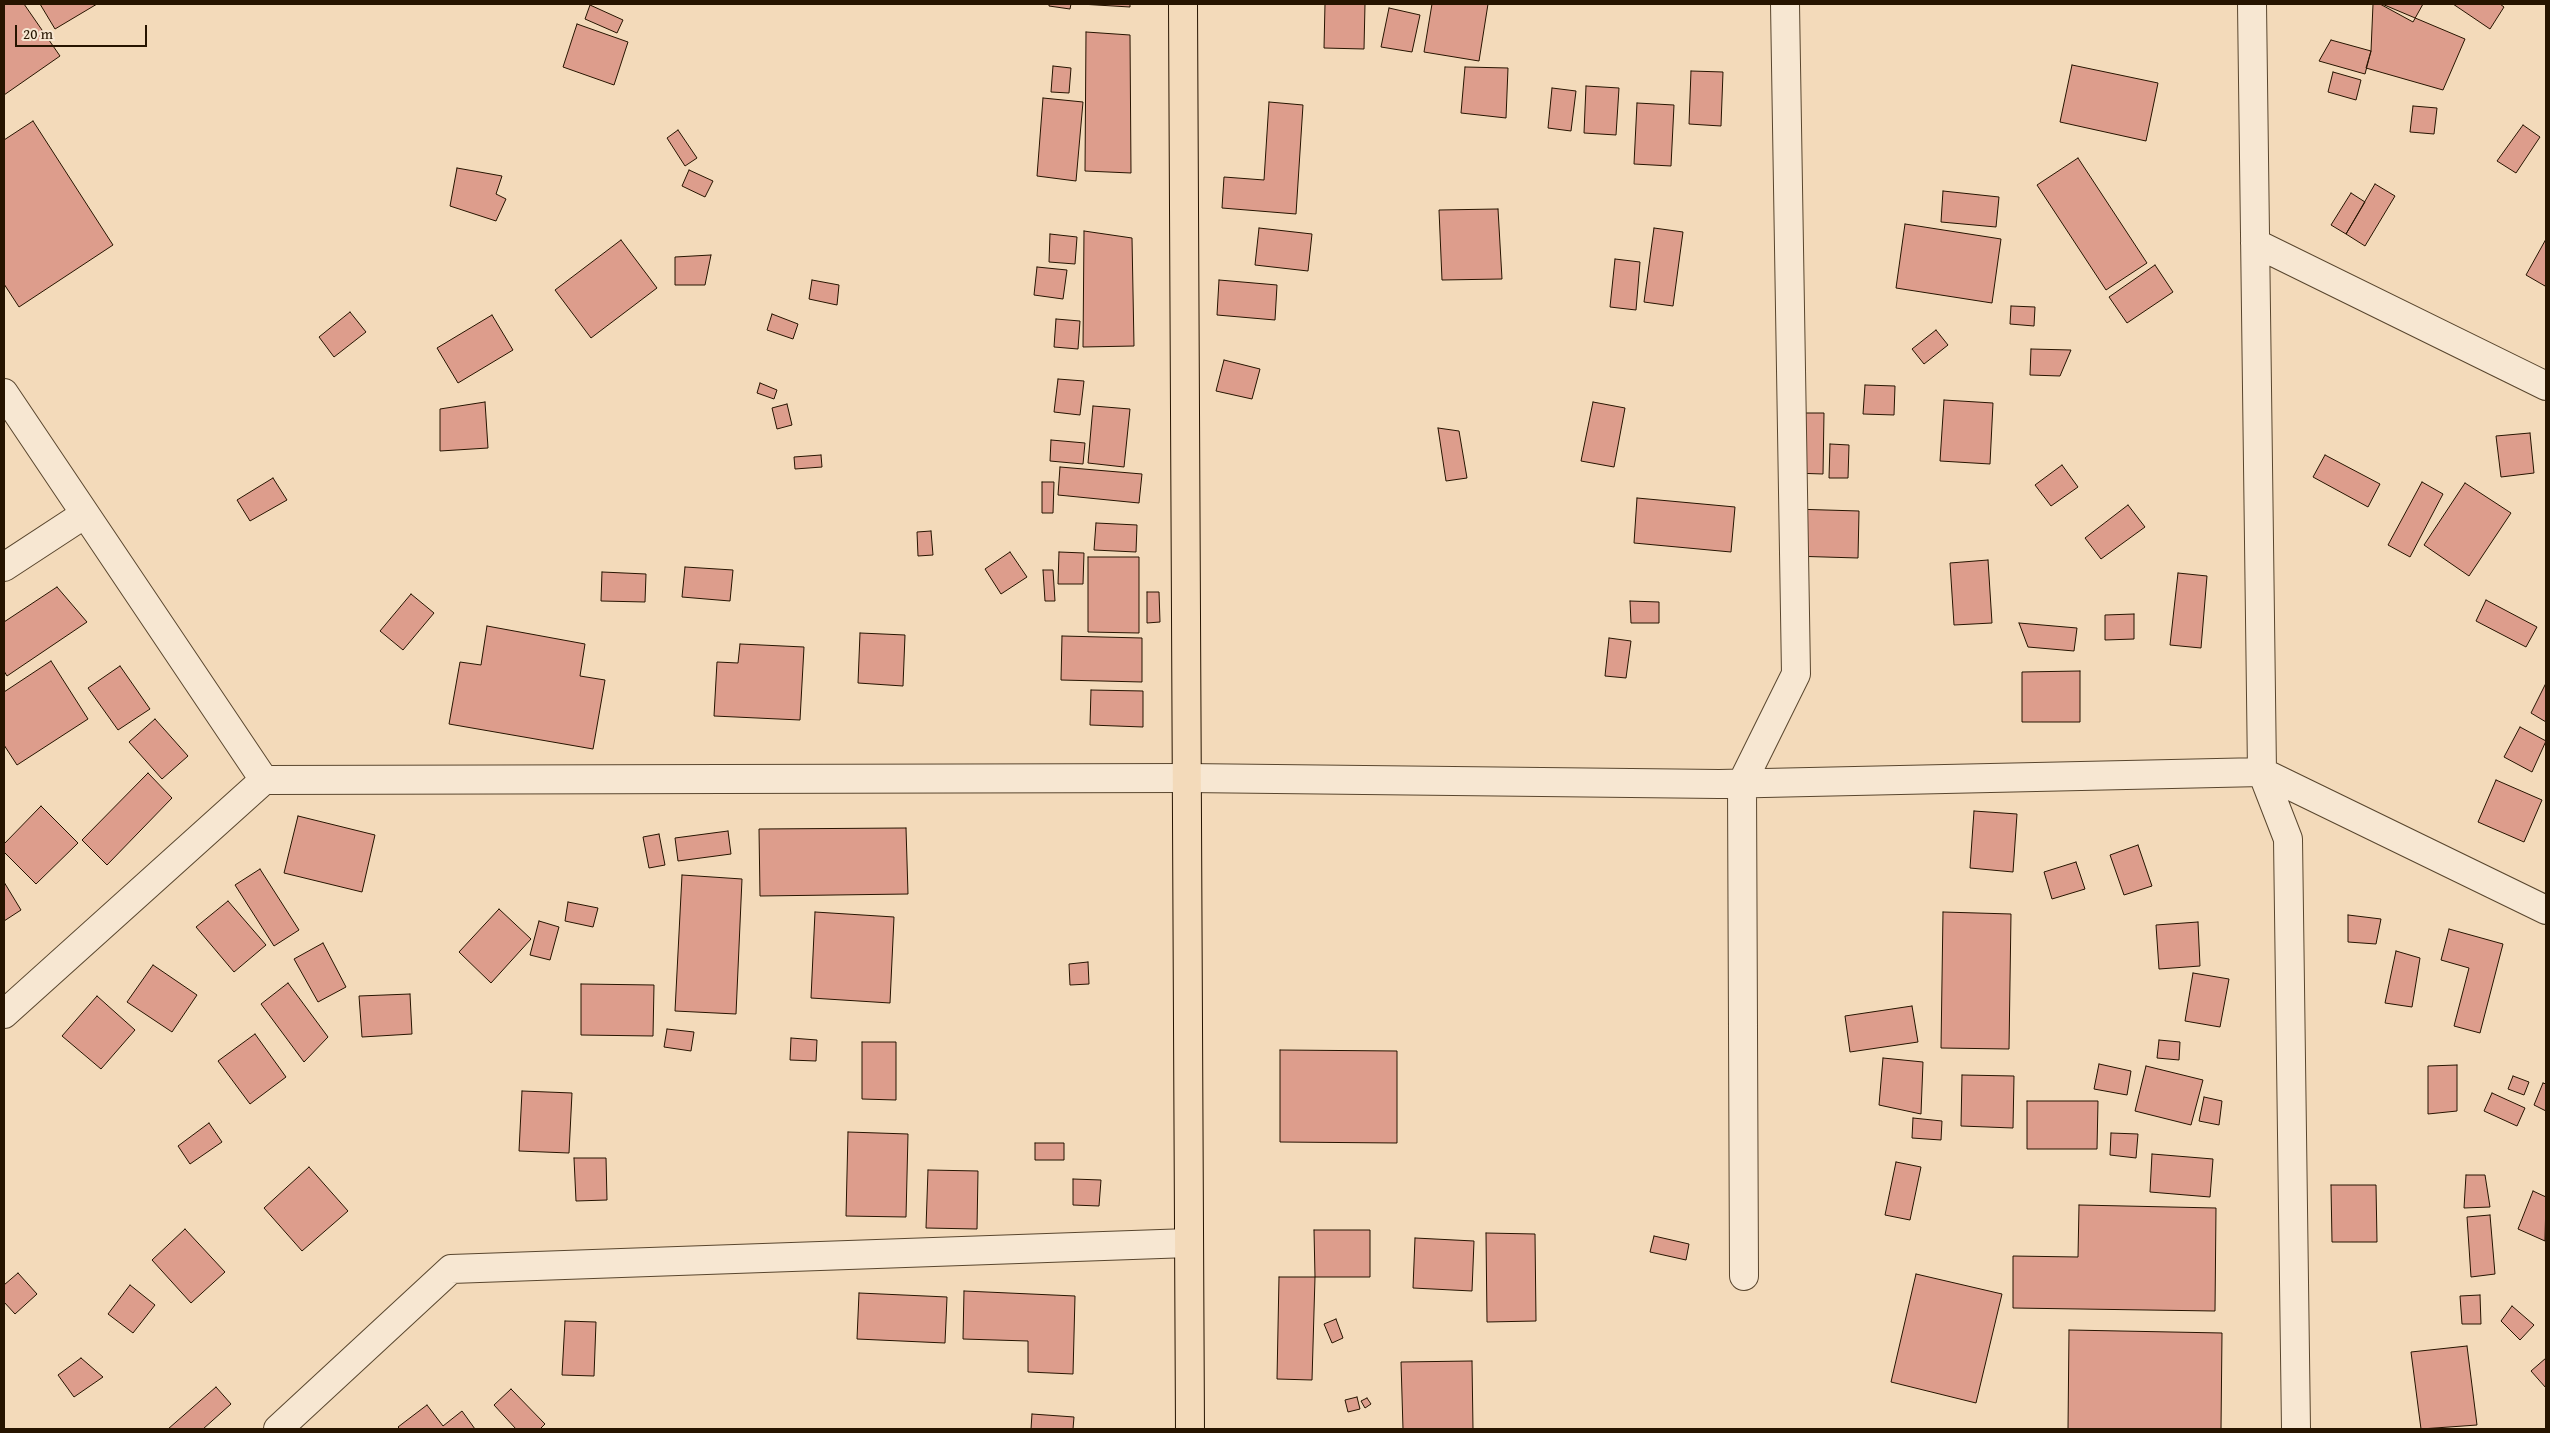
<!DOCTYPE html>
<html>
<head>
<meta charset="utf-8">
<style>
  body { margin:0 }
  #map { position:relative; width:2550px; height:1433px; overflow:hidden; background:#f3daba; font-family:"Gentium Book Plus",serif }
  canvas { display:block }
  .frame { position:absolute; inset:0; border:5px solid #261400; pointer-events:none }
  .scale { position:absolute; left:15px; top:25px; width:132px; height:22px; box-sizing:border-box; border:2px solid #261400; border-top:0; padding-left:6px; font-size:15px; line-height:18px; white-space:nowrap; color:#261400; -webkit-text-stroke:4px #f7e7d2; paint-order:stroke }
</style>
</head>
<body>
<div id="map">
<canvas width="2550" height="1433"></canvas>
<div class="frame"></div>
<div class="scale">20 m</div>
</div>
<script>
const context = document.querySelector('canvas').getContext('2d');
context.lineJoin = 'round';
function paint(path, color) { context.fillStyle = color; context.fill(path, 'evenodd'); }
const poly = rows => new Path2D(rows.map(r => 'M' + r).join(''));
function strokePath(path, color, width, dash) { context.strokeStyle = color; context.lineWidth = width; context.lineCap = dash ? 'butt' : 'round'; context.setLineDash(dash || []); context.stroke(path); }
const building = poly([
  [4,4,24,4,60,56,4,95,4,4],
  [40,4,97,4,55,29,40,4],
  [1049,4,1071,4,1070,9,1049,6,1049,4],
  [1080,4,1130,4,1130,7,1080,4],
  [1325,4,1365,4,1364,49,1324,48,1325,4],
  [1432,4,1488,4,1479,61,1424,52,1432,4],
  [2373,4,2382,4,2465,39,2443,90,2366,68,2371,51,2373,4],
  [2380,4,2423,4,2413,22,2380,4],
  [2453,4,2500,4,2504,7,2490,29,2453,4],
  [590,5,623,20,617,33,585,19,590,5],
  [1389,8,1420,15,1412,52,1381,47,1389,8],
  [577,24,628,42,614,85,563,67,577,24],
  [1086,32,1130,35,1131,173,1085,171,1086,32],
  [2331,40,2371,51,2365,74,2319,61,2331,40],
  [2072,65,2158,83,2146,141,2060,122,2072,65],
  [1053,66,1071,68,1069,93,1051,92,1053,66],
  [1465,67,1508,68,1506,118,1461,113,1465,67],
  [1691,71,1723,72,1721,126,1689,124,1691,71],
  [2333,72,2361,80,2356,100,2328,92,2333,72],
  [1586,86,1619,88,1616,135,1584,133,1586,86],
  [1552,88,1576,91,1571,131,1548,128,1552,88],
  [1043,98,1083,102,1076,181,1037,176,1043,98],
  [1269,102,1303,105,1296,214,1222,208,1224,177,1264,180,1269,102],
  [1637,103,1674,105,1671,166,1634,164,1637,103],
  [2413,106,2437,108,2434,134,2410,132,2413,106],
  [33,121,113,245,19,307,4,284,4,140,33,121],
  [2523,125,2540,137,2516,173,2497,161,2523,125],
  [678,130,697,158,685,166,667,138,678,130],
  [2078,158,2147,263,2106,290,2037,185,2078,158],
  [457,168,502,176,496,194,506,199,496,221,450,206,457,168],
  [689,170,713,181,705,197,682,186,689,170],
  [2375,184,2395,196,2365,246,2346,234,2375,184],
  [1943,191,1999,197,1996,227,1941,222,1943,191],
  [2351,193,2365,202,2346,234,2331,225,2351,193],
  [1498,209,1502,279,1442,280,1439,210,1498,209],
  [1905,224,2001,239,1992,303,1896,288,1905,224],
  [1259,228,1312,234,1308,271,1255,265,1259,228],
  [1654,228,1683,232,1673,306,1644,302,1654,228],
  [1084,231,1132,238,1134,346,1083,347,1084,231],
  [1050,234,1077,237,1075,264,1049,262,1050,234],
  [2546,239,2546,284,2545,286,2526,275,2546,239],
  [621,240,657,288,591,338,555,290,621,240],
  [711,255,705,285,675,285,675,257,711,255],
  [1615,259,1640,262,1636,310,1610,307,1615,259],
  [2155,265,2173,292,2127,323,2109,297,2155,265],
  [1037,267,1067,270,1063,299,1034,295,1037,267],
  [812,280,839,285,837,305,809,299,812,280],
  [1219,280,1277,285,1275,320,1217,315,1219,280],
  [2011,306,2035,307,2034,326,2010,324,2011,306],
  [350,312,366,332,334,357,319,337,350,312],
  [772,314,798,324,793,339,767,330,772,314],
  [492,315,513,350,458,383,437,348,492,315],
  [1056,319,1080,321,1078,349,1054,347,1056,319],
  [1936,330,1948,345,1924,364,1912,349,1936,330],
  [2031,349,2071,350,2060,376,2030,375,2031,349],
  [1224,360,1260,369,1252,399,1216,391,1224,360],
  [1058,379,1084,381,1080,415,1054,412,1058,379],
  [760,383,777,390,774,399,757,393,760,383],
  [1865,385,1895,386,1894,415,1863,414,1865,385],
  [1944,400,1993,403,1990,464,1940,461,1944,400],
  [485,402,488,448,440,451,440,409,485,402],
  [1593,402,1625,408,1614,467,1581,461,1593,402],
  [787,404,792,425,777,429,772,408,787,404],
  [1093,406,1130,409,1124,467,1088,463,1093,406],
  [1793,413,1824,413,1823,474,1792,473,1793,413],
  [1438,428,1459,431,1467,478,1446,481,1438,428],
  [2530,433,2534,473,2501,477,2496,436,2530,433],
  [1051,440,1085,443,1083,464,1050,461,1051,440],
  [1830,444,1849,445,1848,478,1829,478,1830,444],
  [821,455,822,467,795,469,794,457,821,455],
  [2325,455,2380,484,2368,507,2313,477,2325,455],
  [2062,465,2078,487,2051,506,2035,485,2062,465],
  [1060,467,1142,474,1139,503,1058,495,1060,467],
  [273,478,287,500,250,521,237,500,273,478],
  [1042,482,1054,482,1053,513,1042,513,1042,482],
  [2422,482,2443,494,2410,557,2388,545,2422,482],
  [2465,483,2511,513,2469,576,2424,545,2465,483],
  [1637,498,1735,507,1731,552,1634,543,1637,498],
  [2128,505,2145,527,2101,559,2085,538,2128,505],
  [1792,509,1859,511,1858,558,1791,556,1792,509],
  [1096,523,1137,525,1136,552,1094,550,1096,523],
  [931,531,933,555,918,556,917,532,931,531],
  [1010,552,1027,577,1001,594,985,569,1010,552],
  [1059,552,1084,553,1083,584,1058,584,1059,552],
  [1088,557,1139,557,1139,633,1088,632,1088,557],
  [1988,560,1992,623,1954,625,1950,563,1988,560],
  [685,567,733,570,730,601,682,597,685,567],
  [1043,570,1053,570,1055,601,1045,601,1043,570],
  [602,572,646,574,645,602,601,601,602,572],
  [2178,573,2207,576,2201,648,2170,645,2178,573],
  [57,587,87,622,7,676,4,671,4,622,57,587],
  [1147,592,1159,592,1160,622,1147,623,1147,592],
  [411,594,434,613,403,650,380,631,411,594],
  [2486,600,2537,627,2526,647,2476,621,2486,600],
  [1630,601,1659,602,1659,623,1631,623,1630,601],
  [2134,614,2134,639,2105,640,2105,615,2134,614],
  [2019,623,2077,628,2074,651,2028,647,2019,623],
  [487,626,585,644,580,676,605,680,593,749,449,724,460,662,481,665,487,626],
  [860,633,905,635,903,686,858,683,860,633],
  [1062,636,1142,638,1142,682,1061,680,1062,636],
  [1609,638,1631,641,1626,678,1605,676,1609,638],
  [740,644,804,647,800,720,714,716,717,662,738,663,740,644],
  [51,661,88,719,17,765,4,745,4,692,51,661],
  [120,666,150,709,118,730,88,688,120,666],
  [2080,671,2080,722,2022,722,2022,672,2080,671],
  [2546,683,2546,722,2531,713,2546,683],
  [1091,690,1143,691,1143,727,1090,725,1091,690],
  [155,719,188,756,162,779,129,742,155,719],
  [2520,727,2546,741,2532,772,2504,757,2520,727],
  [148,773,172,798,107,865,82,840,148,773],
  [2496,780,2542,800,2524,842,2478,822,2496,780],
  [41,806,78,843,36,884,4,852,4,844,41,806],
  [1974,811,2017,814,2013,872,1970,868,1974,811],
  [298,816,375,835,362,892,284,873,298,816],
  [906,828,908,894,760,896,759,829,906,828],
  [728,831,731,854,678,861,675,838,728,831],
  [659,834,665,865,649,868,643,837,659,834],
  [2138,845,2152,886,2124,895,2110,855,2138,845],
  [2076,862,2085,889,2052,899,2044,872,2076,862],
  [260,869,299,930,274,946,235,885,260,869],
  [682,875,742,879,736,1014,675,1011,682,875],
  [4,882,21,910,4,921,4,882],
  [228,901,266,945,234,972,196,927,228,901],
  [568,902,598,908,593,927,565,921,568,902],
  [499,909,531,939,491,983,459,952,499,909],
  [815,912,894,917,890,1003,811,998,815,912],
  [1943,912,2011,914,2009,1049,1941,1048,1943,912],
  [2348,915,2381,919,2376,944,2348,942,2348,915],
  [539,921,559,927,550,960,530,955,539,921],
  [2198,922,2200,966,2159,969,2156,925,2198,922],
  [2449,929,2503,944,2480,1033,2454,1026,2469,968,2441,960,2449,929],
  [323,943,346,987,318,1002,294,959,323,943],
  [2396,951,2420,958,2412,1007,2385,1003,2396,951],
  [1088,962,1089,984,1070,985,1069,964,1088,962],
  [153,965,197,995,172,1032,127,1002,153,965],
  [2193,973,2229,979,2220,1027,2185,1021,2193,973],
  [288,983,328,1037,304,1062,261,1004,288,983],
  [581,984,654,985,653,1036,581,1035,581,984],
  [410,994,412,1034,362,1037,359,996,410,994],
  [97,996,135,1030,101,1069,62,1036,97,996],
  [1912,1006,1918,1042,1850,1052,1845,1016,1912,1006],
  [667,1029,694,1032,691,1051,664,1047,667,1029],
  [255,1034,286,1077,250,1104,218,1061,255,1034],
  [791,1038,817,1040,816,1061,790,1060,791,1038],
  [2159,1040,2180,1042,2179,1060,2157,1058,2159,1040],
  [862,1042,896,1042,896,1100,862,1099,862,1042],
  [1280,1050,1397,1051,1397,1143,1280,1142,1280,1050],
  [1883,1058,1923,1062,1921,1114,1879,1105,1883,1058],
  [2099,1064,2131,1071,2127,1095,2094,1089,2099,1064],
  [2457,1065,2457,1111,2428,1114,2428,1066,2457,1065],
  [2146,1066,2203,1080,2191,1125,2135,1111,2146,1066],
  [1962,1075,2014,1076,2013,1128,1961,1126,1962,1075],
  [2513,1076,2529,1082,2524,1095,2508,1089,2513,1076],
  [2543,1083,2546,1084,2546,1111,2534,1105,2543,1083],
  [522,1091,572,1093,569,1153,519,1151,522,1091],
  [2492,1093,2525,1108,2517,1126,2484,1111,2492,1093],
  [2204,1097,2222,1101,2219,1125,2199,1121,2204,1097],
  [2027,1101,2098,1101,2097,1149,2027,1149,2027,1101],
  [1913,1118,1942,1121,1941,1140,1912,1138,1913,1118],
  [209,1123,222,1142,190,1164,178,1146,209,1123],
  [848,1132,908,1134,906,1217,846,1216,848,1132],
  [2111,1133,2138,1134,2136,1158,2110,1155,2111,1133],
  [1035,1143,1064,1143,1064,1160,1035,1160,1035,1143],
  [2152,1154,2213,1159,2210,1197,2150,1192,2152,1154],
  [574,1158,606,1158,607,1200,576,1201,574,1158],
  [1896,1162,1921,1167,1910,1220,1885,1215,1896,1162],
  [309,1167,348,1211,302,1251,264,1208,309,1167],
  [928,1170,978,1171,977,1229,926,1228,928,1170],
  [2466,1175,2485,1175,2490,1207,2464,1208,2466,1175],
  [1073,1179,1101,1180,1099,1206,1073,1205,1073,1179],
  [2331,1185,2376,1185,2377,1242,2332,1242,2331,1185],
  [2533,1191,2546,1197,2545,1241,2518,1229,2533,1191],
  [2079,1205,2216,1208,2215,1311,2013,1308,2013,1256,2078,1257,2079,1205],
  [2490,1215,2495,1274,2471,1277,2467,1217,2490,1215],
  [185,1229,225,1272,191,1303,152,1260,185,1229],
  [1314,1230,1370,1230,1370,1277,1315,1277,1314,1230],
  [1486,1233,1535,1234,1536,1321,1487,1322,1486,1233],
  [1654,1236,1689,1244,1686,1260,1650,1252,1654,1236],
  [1415,1238,1474,1241,1472,1291,1413,1288,1415,1238],
  [18,1273,37,1294,15,1314,4,1302,4,1285,18,1273],
  [1916,1274,2002,1294,1976,1403,1891,1382,1916,1274],
  [1279,1277,1315,1277,1312,1380,1277,1379,1279,1277],
  [130,1285,155,1305,133,1333,108,1314,130,1285],
  [964,1291,1075,1296,1073,1374,1028,1372,1028,1341,963,1339,964,1291],
  [859,1293,947,1297,945,1343,857,1339,859,1293],
  [2480,1295,2481,1324,2462,1324,2460,1296,2480,1295],
  [2512,1306,2534,1325,2520,1340,2501,1321,2512,1306],
  [1336,1319,1343,1338,1332,1343,1324,1324,1336,1319],
  [565,1321,596,1322,594,1376,562,1375,565,1321],
  [2069,1330,2222,1333,2221,1429,2068,1429,2069,1330],
  [2467,1346,2477,1425,2421,1429,2411,1352,2467,1346],
  [81,1358,103,1377,74,1397,58,1375,81,1358],
  [2546,1358,2546,1388,2531,1371,2546,1358],
  [1472,1361,1473,1429,1403,1429,1401,1362,1472,1361],
  [216,1387,231,1404,203,1429,168,1429,216,1387],
  [511,1389,545,1424,540,1429,516,1429,494,1405,511,1389],
  [1357,1397,1360,1409,1348,1412,1345,1400,1357,1397],
  [1367,1398,1371,1404,1365,1408,1361,1401,1367,1398],
  [427,1405,443,1426,462,1411,475,1429,400,1429,398,1427,427,1405],
  [1032,1414,1074,1417,1073,1429,1031,1429,1032,1414]
]);
paint(building, '#dd9d8c');
strokePath(building, '#261400', 1);
const minor = poly([
  [2252,4,2262,772,2288,839,2296,1429],
  [2255,243,2546,386],
  [4,393,264,780,4,1014],
  [4,567,85,514],
  [264,780,1187,778,1719,784,2262,772,2546,910],
  [1744,1276,1742,783,1796,674,1785,4],
  [278,1429,451,1269,1189,1243]
]);
const trunk = poly([
  [1183,4,1190,1429]
]);
strokePath(minor, '#59462e', 30);
strokePath(trunk, '#261400', 30);
strokePath(minor, '#f7e7d2', 28);
strokePath(trunk, '#f3daba', 28);
</script>
</body>
</html>
